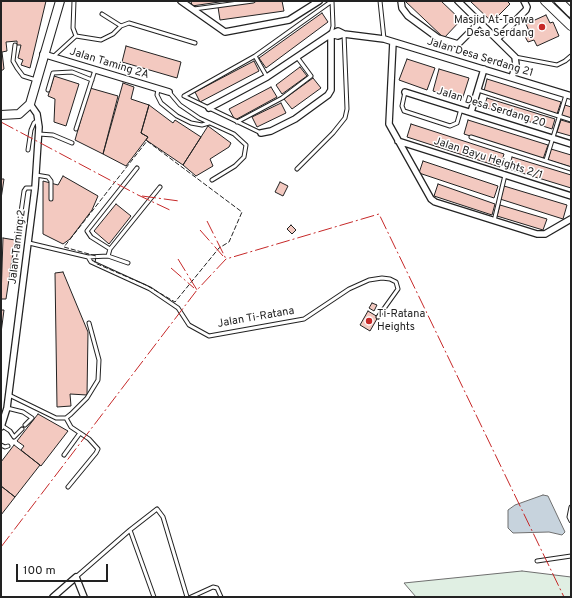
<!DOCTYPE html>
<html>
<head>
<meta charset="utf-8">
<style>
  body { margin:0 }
  #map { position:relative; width:572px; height:598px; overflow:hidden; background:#fff; font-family:Overpass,sans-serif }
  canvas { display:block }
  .frame { position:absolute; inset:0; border:2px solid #222; pointer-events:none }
  .scale { position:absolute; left:16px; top:564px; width:92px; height:18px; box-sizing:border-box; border:2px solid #222; border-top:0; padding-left:5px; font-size:12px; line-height:14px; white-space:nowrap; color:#222; -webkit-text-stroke:3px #fff; paint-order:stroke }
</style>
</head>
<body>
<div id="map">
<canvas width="572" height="598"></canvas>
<div class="frame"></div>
<div class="scale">100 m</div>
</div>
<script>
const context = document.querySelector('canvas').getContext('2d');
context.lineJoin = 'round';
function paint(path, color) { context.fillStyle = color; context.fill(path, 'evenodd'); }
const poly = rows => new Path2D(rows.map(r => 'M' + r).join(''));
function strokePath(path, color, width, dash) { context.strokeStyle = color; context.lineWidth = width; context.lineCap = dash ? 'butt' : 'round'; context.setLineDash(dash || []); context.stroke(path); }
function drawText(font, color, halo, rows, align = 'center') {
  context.font = font + ' Overpass,sans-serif'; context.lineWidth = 3; context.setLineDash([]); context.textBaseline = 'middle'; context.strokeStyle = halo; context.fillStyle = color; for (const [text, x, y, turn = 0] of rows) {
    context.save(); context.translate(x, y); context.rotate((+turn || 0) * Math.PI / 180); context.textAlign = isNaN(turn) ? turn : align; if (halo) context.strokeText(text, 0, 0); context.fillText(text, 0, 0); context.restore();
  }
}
const green = poly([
  [522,571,571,577,571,597,416,597,404,583,522,571]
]);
paint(green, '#e0efe3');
strokePath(green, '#6f6f6f', 1);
const water = poly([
  [543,495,548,496,565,532,562,535,549,532,513,533,508,528,508,510,515,505,543,495]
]);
paint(water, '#c7d3dd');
strokePath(water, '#6f6f6f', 1);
const building = poly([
  [1,1,46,1,30,68,21,65,23,60,18,58,21,45,17,45,17,41,6,42,7,51,2,52,4,69,1,71,1,1],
  [191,1,226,1,192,6,191,1],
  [260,1,282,1,284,11,220,20,218,7,260,1],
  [405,1,441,1,461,20,444,38,405,1],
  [470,1,507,1,510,4,492,22,470,1],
  [322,13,328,22,266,68,259,58,322,13],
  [546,15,550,23,553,22,559,36,537,46,534,40,528,42,523,33,529,31,526,24,546,15],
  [126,46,181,62,177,78,122,62,126,46],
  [407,59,435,68,427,90,399,80,407,59],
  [254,61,259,71,200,102,195,92,254,61],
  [300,67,307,76,282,94,276,85,300,67],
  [439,69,469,78,462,100,433,91,439,69],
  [54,76,79,84,66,126,54,122,55,99,48,96,54,76],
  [313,78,321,88,292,109,284,99,313,78],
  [487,79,561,102,557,114,484,91,487,79],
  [123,83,134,87,131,99,149,105,141,133,148,137,126,166,103,154,123,83],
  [271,87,277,97,235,120,229,109,271,87],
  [90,88,118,96,103,154,75,140,90,88],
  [487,98,555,119,552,129,484,107,487,98],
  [281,103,286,113,257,127,252,117,281,103],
  [149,105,173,123,175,120,201,137,183,165,146,140,148,137,141,133,149,105],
  [565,105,571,107,571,119,561,116,565,105],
  [468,120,548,145,543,159,464,134,468,120],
  [561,120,571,123,571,136,557,132,561,120],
  [411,124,504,154,500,167,407,137,411,124],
  [208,126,231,143,229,147,210,159,213,166,196,176,183,165,208,126],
  [551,149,571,155,571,167,548,160,551,149],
  [512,157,571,175,571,188,509,169,512,157],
  [423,161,498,186,494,198,419,173,423,161],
  [63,176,98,196,92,210,70,239,63,244,43,234,43,181,58,185,63,176],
  [1,179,4,179,1,199,1,179],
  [280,182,288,186,283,196,275,192,280,182],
  [438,184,495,204,492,215,434,196,438,184],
  [504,186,567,205,563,219,500,199,504,186],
  [116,204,131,216,109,244,94,231,116,204],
  [500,205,547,219,543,230,497,216,500,205],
  [291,225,296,230,292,234,287,229,291,225],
  [3,238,15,240,6,299,1,299,3,238],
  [63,272,88,332,87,395,70,394,71,406,57,407,55,273,63,272],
  [372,303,377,305,374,311,369,308,372,303],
  [1,310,4,310,1,333,1,310],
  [368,311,378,317,370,331,360,325,368,311],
  [38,414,68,431,41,466,21,450,24,446,17,441,38,414],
  [14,445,40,465,15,497,1,486,1,462,14,445],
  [1,486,15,497,1,515,1,486]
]);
paint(building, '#f3c9c0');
strokePath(building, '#222', 1);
const lane = poly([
  [74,1,73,28,76,36],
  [380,1,384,39],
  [194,9,253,1],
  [102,14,121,26],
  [331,34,333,26,332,1],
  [15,45,13,61,17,68,23,76,36,80],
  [255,56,267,77],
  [53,57,76,36,101,40,113,34,121,26,129,23,195,43],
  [515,57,557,65,565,61,571,56],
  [158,89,157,95,161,103,177,116,191,123,202,125,209,123],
  [48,90,53,73,72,72,92,80],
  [478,90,571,120],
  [169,92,180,105,199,118,234,134,246,145,244,157,235,166,212,180],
  [405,92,402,106,404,111,450,126,457,123,461,109],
  [237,122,282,98,311,76,297,57],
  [76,129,95,70],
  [261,133,184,96,255,56,332,1],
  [39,134,53,135,72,143],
  [471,137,571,169],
  [28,150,31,130,34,123,38,120],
  [546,160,566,95],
  [297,169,333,133,345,118,347,109,344,34],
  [36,175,48,177,51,181,51,199],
  [494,221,505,175],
  [29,243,88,257,108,256,128,263],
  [110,249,91,237,87,231,137,168],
  [108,256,110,249,160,187],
  [88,257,91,262,150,289,178,308,189,325,209,336,304,319,349,289,369,280,382,278,390,279,396,282,398,289,378,317],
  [13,268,24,191,26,188,35,188],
  [9,395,56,418,66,418,71,414,87,398,98,380,99,360,89,323],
  [7,408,23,412,32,418,25,425],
  [1,425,10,431,14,437,22,429],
  [1,445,5,447,8,446],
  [64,455,80,433,71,427,66,418],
  [68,487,96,453,98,449,89,439,80,433],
  [571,507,569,517,571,521],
  [130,530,154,597],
  [537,561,571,556],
  [76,577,130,530,157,509,163,517,187,597],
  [191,597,213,587,217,588,221,597]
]);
const street = poly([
  [181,1,225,32,289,20,319,1],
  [401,1,402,8,408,16,438,38,458,44,480,22],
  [458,1,515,57,516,65,512,77],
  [344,34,384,39,571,96],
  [497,39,526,10,527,7,524,1],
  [393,42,389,124,431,199,435,202,537,234,545,234,571,219],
  [43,54,169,92],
  [405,92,571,144],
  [209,108,267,77,331,34,338,31,344,34,338,36,331,34],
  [471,112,484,69],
  [261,133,271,131,295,119,328,95,331,90,331,34],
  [398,141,571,196],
  [1,427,7,408,35,188,39,127,37,114,30,104],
  [53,597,76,577,84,597]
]);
const secondary = poly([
  [545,1,571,26],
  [559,1,571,13],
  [1,115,19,114,30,104,60,1]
]);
strokePath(lane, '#222', 5);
strokePath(street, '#222', 8);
strokePath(secondary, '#222', 10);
strokePath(lane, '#fff', 3);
strokePath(street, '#fff', 5.5);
strokePath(secondary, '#fff', 8);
strokePath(poly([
  [147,141,242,212,229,242,219,248,175,302,146,285,95,263,96,256,64,247,147,141]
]), '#222', 1, [5, 2]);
strokePath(poly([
  [1,122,138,195,172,211],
  [142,196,179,201],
  [207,221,226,259],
  [200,230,223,256],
  [178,259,197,290],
  [171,268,194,288],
  [1,547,197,290,226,259,379,214,564,597]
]), '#c62828', 1, [14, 3, 2, 3]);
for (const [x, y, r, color] of [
  [542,27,4,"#c62828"],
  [369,321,4,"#c62828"]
]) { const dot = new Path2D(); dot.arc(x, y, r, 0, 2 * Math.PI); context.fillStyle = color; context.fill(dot); strokePath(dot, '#fff', 1.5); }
drawText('11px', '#222', '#fff', [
  ["Masjid At-Taqwa",534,21],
  ["Desa Serdang",534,34],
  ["Ti-Ratana",377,315,"left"],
  ["Heights",377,328,"left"]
], 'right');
drawText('11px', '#222', '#fff', [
  ["Jalan Desa Serdang 21",480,58,17],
  ["Jalan Taming 2A",109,64,17],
  ["Jalan Desa Serdang 20",491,108,17],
  ["Jalan Bayu Heights 2/1",488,159,18],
  ["Jalan Taming 2",18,247,-83],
  ["Jalan Ti-Ratana",256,318,-10]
]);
</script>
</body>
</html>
